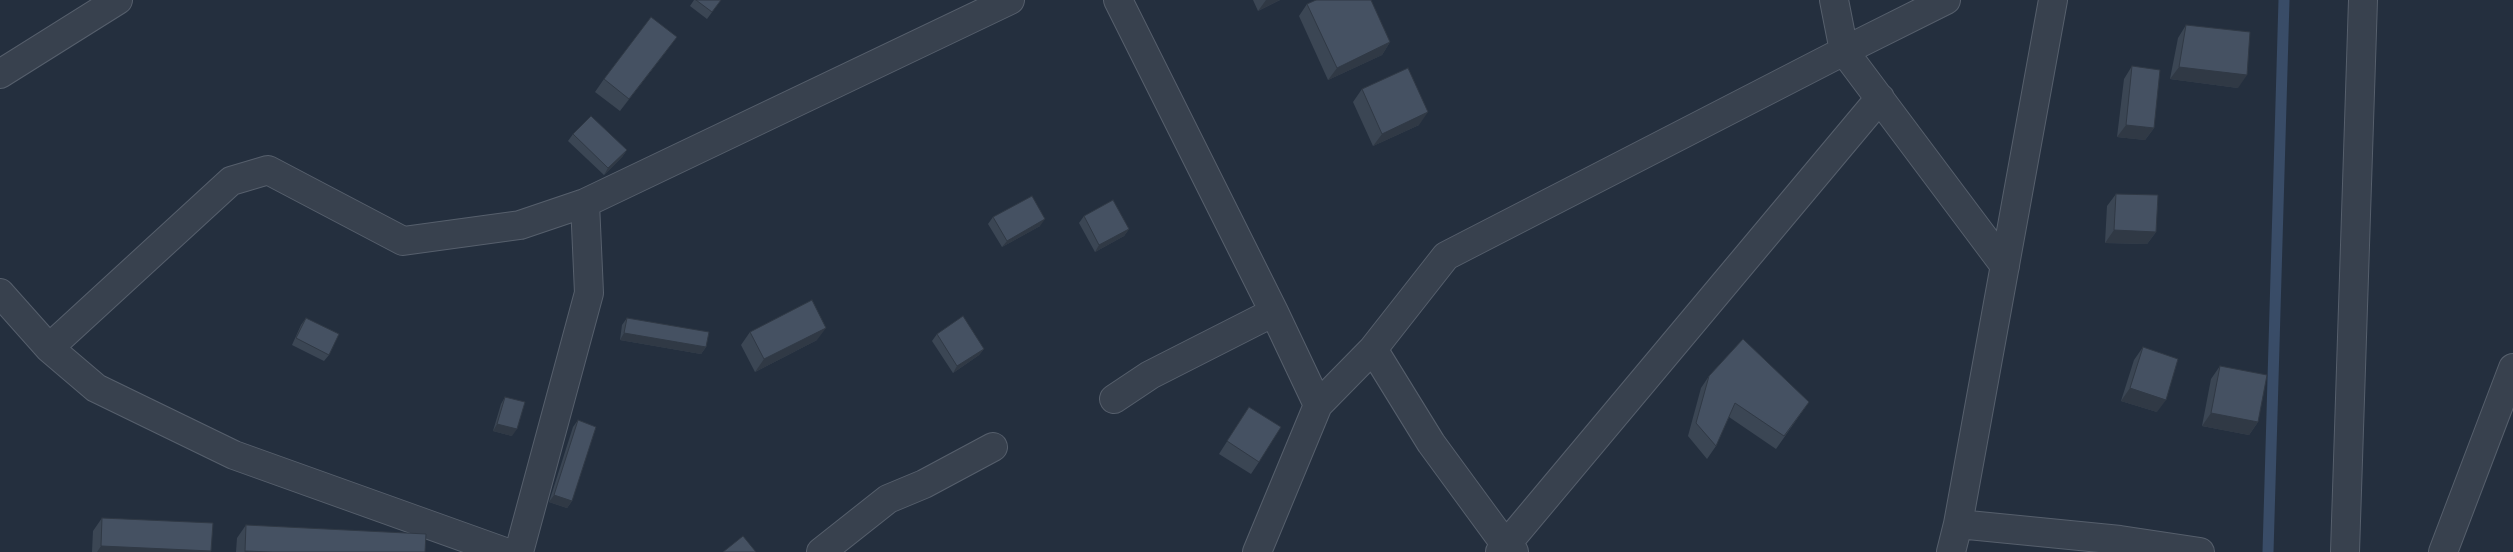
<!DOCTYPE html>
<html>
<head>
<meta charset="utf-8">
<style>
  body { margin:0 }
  canvas { display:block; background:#242f3e }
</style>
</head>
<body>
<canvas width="2513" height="552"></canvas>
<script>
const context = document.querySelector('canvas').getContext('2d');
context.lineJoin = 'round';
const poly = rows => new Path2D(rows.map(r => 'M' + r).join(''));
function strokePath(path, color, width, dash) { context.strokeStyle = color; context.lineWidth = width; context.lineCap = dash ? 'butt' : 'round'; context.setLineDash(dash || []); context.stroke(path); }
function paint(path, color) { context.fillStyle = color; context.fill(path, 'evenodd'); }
strokePath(poly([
  [2268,552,2284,0]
]), '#394c67', 11);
const minor = poly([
  [1118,0,1274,312,1318,405],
  [1834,0,1844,51,2005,266],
  [0,74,118,0],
  [0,293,49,348,96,388,234,455,505,552],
  [49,348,231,181,268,170,403,241,520,225,585,203,1010,0],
  [1373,349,1431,443,1505,544,1514,552],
  [1114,399,1150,375,1274,312],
  [1958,524,2120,540,2200,552],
  [519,552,589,293,585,203],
  [821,552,888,499,924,484,993,447],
  [1257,552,1318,405,1373,349,1446,256,1844,51,1946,0],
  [1500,552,1880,98],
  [1951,552,1958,524,2053,0],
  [2345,552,2363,0],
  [2443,552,2513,368]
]);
strokePath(minor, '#565f6c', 30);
strokePath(minor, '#38414e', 28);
paint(poly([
  [694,0,721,0,707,19,690,6],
  [1253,0,1280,0,1258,11],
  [1307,4,1390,42,1382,55,1328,80,1299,16],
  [2186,25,2238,88,2170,79,2178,38],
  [668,49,620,111,595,92,604,79],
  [2132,66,2154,128,2145,140,2117,137,2124,79],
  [1362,89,1419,125,1373,146,1353,102],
  [573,134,627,150,622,157,604,175,568,141],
  [2116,194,2156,232,2147,244,2105,243,2107,206],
  [1084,216,1129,229,1124,236,1095,252,1079,223],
  [993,217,1040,226,1002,247,988,224],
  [306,318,329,355,324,361,292,345,301,325],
  [627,318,706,347,701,354,620,340,622,325],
  [750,332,817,340,755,372,741,345],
  [937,334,984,349,979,355,953,373,932,341],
  [2143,347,2157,412,2121,401,2134,360],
  [2220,366,2258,422,2249,435,2202,426,2211,379],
  [1709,376,1809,402,1776,449,1729,417,1716,446,1707,459,1688,436,1701,388],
  [505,397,512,436,493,431,501,404],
  [1249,407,1259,462,1251,474,1219,454],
  [578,420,572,501,567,508,549,502,573,427],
  [102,518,211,551,210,552,92,552,93,531],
  [246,525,425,552,236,552,237,538]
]), '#3b4654');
paint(poly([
  [1266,0,1280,0,1258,11],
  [677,37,668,49,620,111,629,99],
  [1390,42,1382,55,1328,80,1337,68],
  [2179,67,2247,75,2238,88,2170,79],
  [1428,112,1419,125,1373,146,1382,134],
  [2126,125,2154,128,2145,140,2117,137],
  [627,150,622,157,604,175,608,168],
  [1045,219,1040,226,1002,247,1007,241],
  [1129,229,1124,236,1095,252,1099,245],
  [2114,230,2156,232,2147,244,2105,243],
  [826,328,817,340,755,372,764,359],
  [624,333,706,347,701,354,620,340],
  [984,349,979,355,953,373,957,366],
  [2130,388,2166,400,2157,412,2121,401],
  [2211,413,2258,422,2249,435,2202,426],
  [497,424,517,429,512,436,493,431],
  [554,495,572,501,567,508,549,502],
  [101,546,211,551,210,552,97,552],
  [245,551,272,552,244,552]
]), '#303945');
const building = poly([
  [696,0,721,0,712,12,696,0],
  [1316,0,1371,0,1390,42,1337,68,1307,4,1316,0],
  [651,17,677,37,629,99,604,79,651,17],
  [2186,25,2250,32,2247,75,2179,67,2186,25],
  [2132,66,2160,70,2154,128,2126,125,2132,66],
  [1408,68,1428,112,1382,134,1362,89,1408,68],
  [591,116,627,150,608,168,573,134,591,116],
  [2116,194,2158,195,2156,232,2114,230,2116,194],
  [1032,196,1045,219,1007,241,993,217,1032,196],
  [1113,200,1129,229,1099,245,1084,216,1113,200],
  [812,300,826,328,764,359,750,332,812,300],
  [963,316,984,349,957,366,937,334,963,316],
  [306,318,339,334,329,355,296,338,306,318],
  [627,318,709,332,706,347,624,333,627,318],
  [1743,339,1809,402,1784,436,1735,403,1716,446,1696,423,1709,376,1743,339],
  [2143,347,2178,359,2166,400,2130,388,2143,347],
  [2220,366,2267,375,2258,422,2211,413,2220,366],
  [505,397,525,402,517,429,497,424,505,397],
  [1249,407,1281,427,1259,462,1227,441,1249,407],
  [578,420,596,427,572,501,554,495,578,420],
  [102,518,213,523,211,551,101,546,102,518],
  [246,525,426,534,425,552,272,552,245,551,246,525],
  [743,536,756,552,723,552,743,536]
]);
paint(building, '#455162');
strokePath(building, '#303945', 1);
</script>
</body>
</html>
